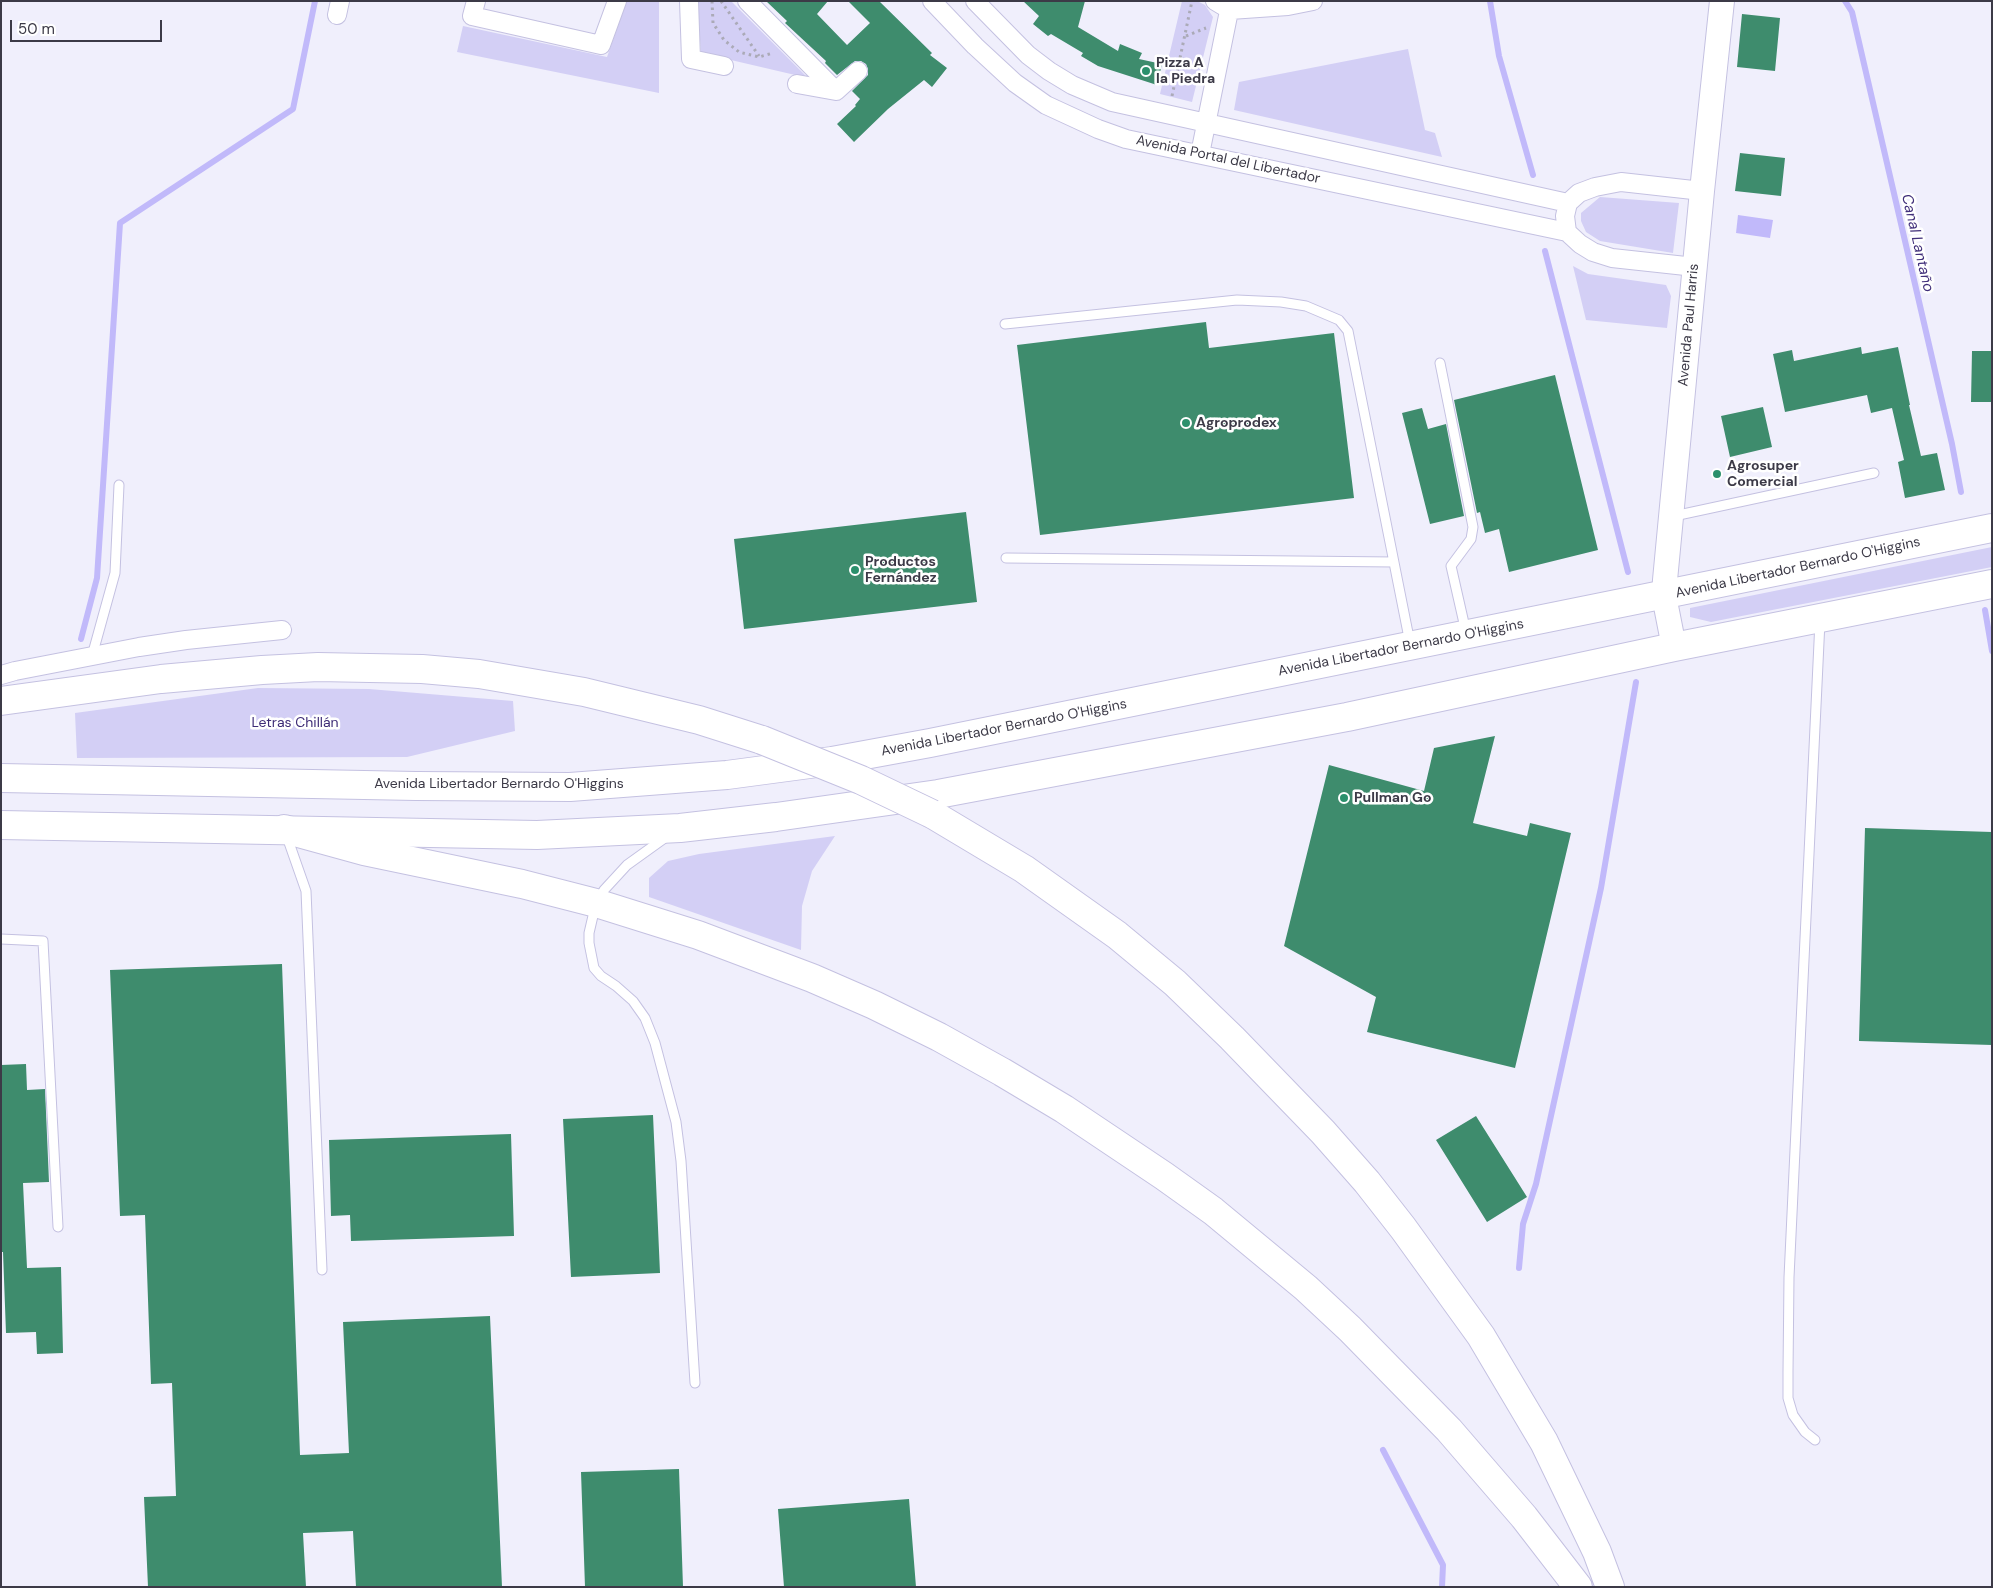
<!DOCTYPE html>
<html>
<head>
<meta charset="utf-8">
<style>
  body { margin:0 }
  #map { position:relative; width:1993px; height:1588px; overflow:hidden; background:#f0effc; font-family:"DM Sans",sans-serif }
  canvas { display:block }
  .frame { position:absolute; inset:0; border:2px solid #3c3a47; pointer-events:none }
  .scale { position:absolute; left:10px; top:20px; width:152px; height:22px; box-sizing:border-box; border:2px solid #3c3a47; border-top:0; padding-left:6px; font-size:15px; line-height:18px; white-space:nowrap; color:#3c3a47; -webkit-text-stroke:4px #fff; paint-order:stroke }
</style>
</head>
<body>
<div id="map">
<canvas width="1993" height="1588"></canvas>
<div class="frame"></div>
<div class="scale">50 m</div>
</div>
<script>
const context = document.querySelector('canvas').getContext('2d');
context.lineJoin = 'round';
function paint(path, color) { context.fillStyle = color; context.fill(path, 'evenodd'); }
const poly = rows => new Path2D(rows.map(r => 'M' + r).join(''));
function strokePath(path, color, width, dash) { context.strokeStyle = color; context.lineWidth = width; context.lineCap = dash ? 'butt' : 'round'; context.setLineDash(dash || []); context.stroke(path); }
function drawText(font, color, halo, rows, align = 'center') {
  context.font = font + ' "DM Sans",sans-serif'; context.lineWidth = 5; context.setLineDash([]); context.textBaseline = 'middle'; context.strokeStyle = halo; context.fillStyle = color; for (const [text, x, y, turn = 0] of rows) {
    context.save(); context.translate(x, y); context.rotate((+turn || 0) * Math.PI / 180); context.textAlign = isNaN(turn) ? turn : align; if (halo) context.strokeText(text, 0, 0); context.fillText(text, 0, 0); context.restore();
  }
}
paint(poly([
  [627,1,659,1,659,93,457,52,463,26,607,57],
  [697,1,731,1,808,78,701,53],
  [1182,1,1197,1,1205,5,1213,17,1192,102,1160,94],
  [1408,49,1425,130,1435,133,1442,157,1234,110,1239,82],
  [1600,197,1679,203,1673,253,1600,241,1586,232,1581,221,1581,213],
  [1573,266,1588,274,1666,285,1671,296,1667,328,1586,320],
  [1992,547,1992,567,1711,622,1690,617,1690,608],
  [258,688,369,689,513,701,515,731,407,757,77,758,75,713],
  [835,836,812,871,802,906,801,950,649,897,649,878,668,861,699,854]
]), '#d3cff5');
paint(poly([
  [1738,215,1773,220,1770,238,1736,233]
]), '#c1b9fa');
strokePath(poly([
  [1490,1,1499,56,1533,175],
  [1845,1,1852,12,1952,444,1961,492],
  [1545,251,1628,572],
  [1985,610,1992,651],
  [81,639,97,578,120,223,293,109,315,1],
  [1519,1268,1523,1224,1536,1184,1601,888,1636,682],
  [1383,1450,1443,1565,1442,1587]
]), '#c1b9fa', 6);
paint(poly([
  [766,1,828,1,817,14,847,45,870,23,848,1,879,1,932,53,930,55,947,68,932,87,924,80,888,109,854,142,837,124,856,106,855,105,860,99,852,91,868,75,868,69,866,64,861,61,855,61,837,75,825,63,826,61,785,23,787,21],
  [1023,1,1085,1,1078,27,1118,51,1120,44,1142,53,1139,59,1162,64,1157,85,1098,66,1081,56,1083,53,1051,34,1048,36,1033,24,1039,16],
  [1742,14,1780,18,1775,71,1737,67],
  [1740,153,1785,158,1781,196,1735,191],
  [1206,322,1209,348,1334,333,1354,498,1040,535,1017,345],
  [1861,347,1862,354,1898,347,1910,405,1909,405,1921,456,1937,453,1945,490,1905,498,1898,462,1904,460,1892,408,1871,413,1867,395,1785,412,1773,354,1792,350,1794,361],
  [1972,351,1992,351,1992,402,1971,402],
  [1555,375,1598,550,1509,572,1499,529,1485,533,1480,512,1477,513,1454,400],
  [1763,407,1772,447,1730,457,1721,416],
  [1422,408,1428,429,1446,424,1464,516,1430,524,1402,413],
  [966,512,977,602,744,629,734,539],
  [1495,736,1473,823,1527,836,1530,823,1571,833,1515,1068,1367,1032,1376,997,1284,946,1329,765,1424,791,1434,748],
  [1865,828,1992,832,1992,1045,1859,1041],
  [282,964,300,1455,349,1453,343,1322,490,1316,502,1587,356,1587,353,1531,303,1533,306,1587,148,1587,144,1497,176,1496,172,1383,151,1384,145,1215,120,1216,110,970],
  [26,1064,27,1090,45,1089,49,1182,23,1183,27,1268,61,1267,63,1353,37,1354,36,1332,6,1333,3,1252,1,1252,1,1065],
  [653,1115,660,1273,571,1277,563,1119],
  [1476,1116,1527,1197,1487,1222,1436,1140],
  [511,1134,514,1236,351,1241,350,1215,331,1216,329,1140],
  [679,1469,683,1587,585,1587,581,1472],
  [909,1499,916,1587,784,1587,778,1509]
]), '#3e8c6d');
const service = poly([
  [1005,324,1237,300,1281,302,1306,306,1339,320,1348,331,1410,643],
  [1440,363,1473,527,1471,539,1451,566,1466,632],
  [1674,516,1874,473],
  [1006,558,1394,562],
  [92,656,115,573,119,485],
  [286,834,306,891,322,1270],
  [666,837,627,865,604,890,596,903,589,933,589,943,594,968,601,976,616,986,633,1001,645,1018,655,1043,676,1122,681,1161,695,1383],
  [1,939,43,941,58,1227],
  [1815,1440,1805,1432,1793,1415,1788,1398,1788,1372,1789,1277,1820,621]
]);
const minor = poly([
  [476,1,472,16,601,45,617,1],
  [689,1,691,59,724,66],
  [747,1,836,91],
  [932,1,975,46,1015,83,1046,105,1098,129,1126,139,1567,232],
  [975,1,1028,55,1049,71,1072,85,1112,102,1568,203],
  [1215,1,1230,10,1288,6,1313,1],
  [337,15,340,1],
  [797,84,836,91,858,71],
  [1200,154,1231,1],
  [1695,267,1612,258,1593,252,1580,244,1567,232,1565,216,1568,203,1579,193,1595,187,1621,182,1702,191],
  [1,675,15,671,139,647,186,640,282,630]
]);
const secondary = poly([
  [1674,647,1664,596,1665,580,1702,191,1722,1]
]);
const primary = poly([
  [1,778,416,786,570,787,727,775,832,761,930,743,1992,528],
  [1,825,537,835,680,828,776,817,938,794,1347,717,1674,647,1992,584]
]);
const motorway = poly([
  [1,701,161,679,262,670,318,667,422,669,479,674,584,692,699,720,762,740],
  [932,814,1024,869,1117,935,1175,983,1232,1038,1323,1132,1367,1182,1403,1228,1481,1336,1544,1442,1597,1552,1610,1587],
  [284,829,364,851,522,884,596,903,698,935,812,978,874,1005,939,1037,1002,1072,1064,1109,1164,1176,1213,1211,1306,1288,1350,1329,1449,1430,1524,1517,1578,1587]
]);
strokePath(service, '#c4c1e1', 11);
strokePath(minor, '#c4c1e1', 20);
strokePath(secondary, '#c4c1e1', 26);
strokePath(primary, '#c4c1e1', 30);
strokePath(motorway, '#c4c1e1', 30);
strokePath(poly([
  [712,1,713,23,724,40,739,52,759,57,773,53],
  [721,1,759,56],
  [1186,36,1206,28],
  [1172,96,1192,1]
]), '#abaab7', 3, [2.5, 4]);
strokePath(service, '#fff', 9);
strokePath(minor, '#fff', 18);
strokePath(secondary, '#fff', 24);
strokePath(primary, '#fff', 28);
strokePath(motorway, '#fff', 28);
const motorwayBridge = poly([
  [762,740,861,780,932,814]
]);
strokePath(motorwayBridge, '#c4c1e1', 30, []);
strokePath(motorwayBridge, '#fff', 28);
for (const [x, y, r, color] of [
  [1146,71,5,"#2b906c"],
  [1186,423,5,"#2b906c"],
  [1717,474,5,"#2b906c"],
  [855,570,5,"#2b906c"],
  [1344,798,5,"#2b906c"]
]) { const dot = new Path2D(); dot.arc(x, y, r, 0, 2 * Math.PI); context.fillStyle = color; context.fill(dot); strokePath(dot, '#fff', 2); }
drawText('bold 14px', '#3c3a47', '#fff', [
  ["Pizza A",1156,63],
  ["la Piedra",1156,79],
  ["Agroprodex",1196,423],
  ["Agrosuper",1727,466],
  ["Comercial",1727,482],
  ["Productos",865,562],
  ["Fernández",865,578],
  ["Pullman Go",1354,798]
], 'left');
drawText('14px', '#3c3a47', '#fff', [
  ["Avenida Portal del Libertador",1228,160,12],
  ["Avenida Paul Harris",1689,325,-85],
  ["Avenida Libertador Bernardo O'Higgins",1798,568,-12],
  ["Avenida Libertador Bernardo O'Higgins",1401,648,-11],
  ["Avenida Libertador Bernardo O'Higgins",1004,728,-11],
  ["Avenida Libertador Bernardo O'Higgins",499,784]
]);
drawText('14px', '#3e2c77', '#fff', [
  ["Letras Chillán",295,723]
]);
drawText('italic 15px', '#412f7a', '#fff', [
  ["Canal Lantaño",1917,243,77]
]);
</script>
</body>
</html>
